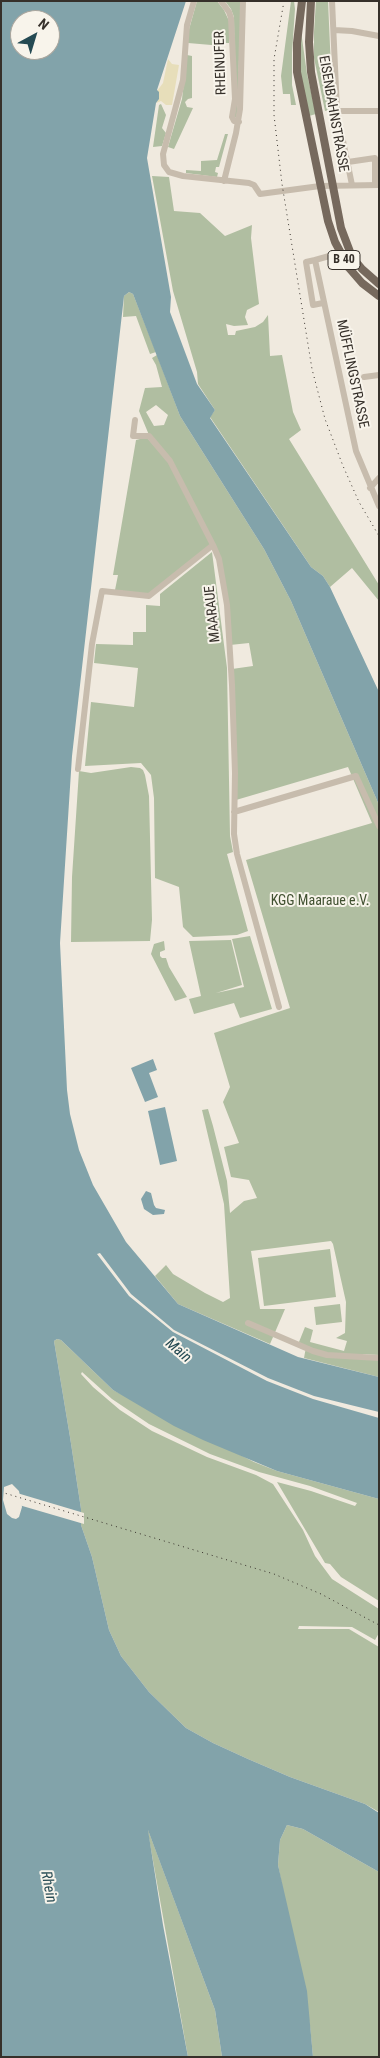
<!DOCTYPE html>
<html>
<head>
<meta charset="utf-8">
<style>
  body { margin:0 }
  #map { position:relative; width:380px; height:2058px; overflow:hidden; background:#f0eadf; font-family:"Roboto Condensed",sans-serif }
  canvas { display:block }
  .frame { position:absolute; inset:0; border:2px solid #36302a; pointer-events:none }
  .north { position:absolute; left:10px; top:10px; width:50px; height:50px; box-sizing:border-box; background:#f8f4eb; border:1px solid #aaa69e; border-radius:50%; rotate:39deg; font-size:14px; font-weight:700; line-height:20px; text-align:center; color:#36302a }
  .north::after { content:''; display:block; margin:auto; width:18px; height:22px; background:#254a53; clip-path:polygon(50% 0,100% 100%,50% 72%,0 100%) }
</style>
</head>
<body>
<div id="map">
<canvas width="380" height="2058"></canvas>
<div class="frame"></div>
<div class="north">N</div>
</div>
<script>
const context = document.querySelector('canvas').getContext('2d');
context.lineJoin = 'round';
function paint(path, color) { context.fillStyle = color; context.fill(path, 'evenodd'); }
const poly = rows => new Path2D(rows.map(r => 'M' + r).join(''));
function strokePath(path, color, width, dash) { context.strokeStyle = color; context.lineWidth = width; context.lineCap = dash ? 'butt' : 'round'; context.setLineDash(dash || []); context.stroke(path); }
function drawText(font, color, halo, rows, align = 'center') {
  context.font = font + ' "Roboto Condensed",sans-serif'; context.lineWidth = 4; context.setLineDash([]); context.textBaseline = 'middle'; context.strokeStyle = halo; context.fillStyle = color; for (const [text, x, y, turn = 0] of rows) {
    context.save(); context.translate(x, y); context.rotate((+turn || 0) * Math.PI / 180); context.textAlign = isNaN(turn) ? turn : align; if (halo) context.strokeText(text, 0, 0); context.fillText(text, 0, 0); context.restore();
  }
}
paint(poly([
  [197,1,217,1,224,10,229,21,229,43,223,43,223,46,188,43,188,33],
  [225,1,241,1,237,117,235,117,234,17,231,9],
  [291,1,294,1,295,9,292,53,292,85,296,105,291,105,290,94,283,94,281,76],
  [316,1,328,1,331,69,326,69,329,110,325,111,314,58,314,32],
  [301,31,307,74,316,114,309,116,301,76],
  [187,55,192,56,192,98,188,99,185,102,187,107,193,108,174,149,168,147,182,99],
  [161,104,166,115,162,128,166,133,162,146,153,147,159,105],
  [225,134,228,134,219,167,216,167,215,172,218,173,217,177,186,173,186,170,201,171,201,161,217,160],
  [152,176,169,177,174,211,200,213,225,236,252,225,251,238,259,304,247,310,245,317,248,325,234,326,226,324,228,335,235,335,236,331,255,327,263,322,268,315,270,356,282,355,293,412,301,430,289,439,379,585,379,601,352,568,330,587,323,576,311,567,303,555,210,417,215,410,198,384,197,372,173,291],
  [129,292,133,294,156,352,150,354,136,316,123,317,124,296],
  [157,355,180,416,264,549,291,601,379,805,379,1355,360,1354,359,1357,379,1358,379,1377,304,1358,306,1347,299,1342,305,1327,313,1330,310,1342,344,1351,347,1341,336,1338,345,1333,346,1302,333,1244,331,1241,251,1251,260,1309,285,1309,270,1344,178,1304,155,1276,166,1265,173,1274,205,1293,223,1302,230,1298,224,1204,202,1110,208,1109,213,1126,227,1181,230,1213,244,1201,257,1198,249,1180,231,1177,224,1147,239,1143,223,1102,230,1087,214,1033,290,1008,246,860,372,823,348,767,236,800,232,669,253,666,249,643,230,645,219,559,170,461,149,435,139,411,145,388,162,387,156,365,152,358],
  [156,405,168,415,164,425,154,426,146,412],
  [144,438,148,439,170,463,212,545,149,594,115,590,118,575,113,575,136,440],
  [212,552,227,668,230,836,233,852,227,854,248,931,237,935,193,937,183,927,179,887,155,878,154,798,151,775,141,763,85,766,91,702,134,707,138,668,94,663,96,644,133,645,133,632,146,632,146,605,160,606,160,594],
  [131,767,140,768,143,770,145,775,149,796,152,920,150,941,71,942,72,877,79,771,91,773],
  [250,936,272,1009,240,1018,234,1003,194,1014,189,999,201,996,189,941,231,940,242,985,216,993,244,987,232,939],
  [164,941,165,950,160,952,160,956,162,958,166,958,169,967,187,997,175,1001,151,954,154,944],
  [330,1249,336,1297,264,1306,258,1258],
  [340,1304,342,1322,316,1325,314,1307],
  [57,1339,61,1340,113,1390,254,1462,277,1471,379,1499,379,1601,341,1577,330,1564,325,1563,277,1482,311,1491,355,1506,357,1503,310,1486,259,1472,210,1454,149,1424,112,1399,82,1372,81,1374,93,1387,120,1410,152,1431,207,1457,256,1475,273,1484,303,1530,315,1556,332,1579,379,1609,379,1633,375,1640,352,1627,299,1626,298,1629,349,1629,379,1647,379,1812,365,1804,290,1777,248,1759,213,1743,186,1728,149,1692,121,1656,109,1630,92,1557,81,1525,81,1509,70,1437,54,1341],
  [287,1825,303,1829,379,1872,379,2057,313,2057,310,2026,278,1865,280,1840],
  [147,1827,215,2010,222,2057,188,2057]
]), '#b0bea1');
paint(poly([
  [168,59,172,64,179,65,172,105,166,105,161,101,156,103,159,99,157,91,163,83]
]), '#e7deba');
paint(poly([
  [1,1,186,1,157,90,159,92,159,99,156,103,147,158,171,297,170,312,197,384,215,410,210,418,311,567,323,576,330,587,379,692,379,805,291,601,264,549,180,416,133,294,129,292,124,296,72,756,60,943,67,1090,70,1114,79,1150,93,1185,126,1242,178,1304,298,1357,379,1377,379,1412,314,1396,268,1378,174,1330,131,1294,100,1253,97,1254,129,1296,173,1332,267,1381,313,1399,379,1418,379,1499,277,1471,203,1440,174,1426,113,1390,61,1340,57,1339,54,1341,70,1437,81,1509,81,1525,92,1557,109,1630,121,1656,149,1692,186,1728,213,1743,248,1759,290,1777,365,1804,379,1813,379,1872,303,1829,287,1825,280,1840,278,1865,307,1991,313,2057,222,2057,215,2010,148,1830,163,1925,188,2057,1,2057],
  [20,20,50,20,50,50,20,50],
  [12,1484,19,1491,22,1507,19,1517,16,1519,12,1518,7,1514,3,1500,4,1487],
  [153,1059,157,1070,149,1073,158,1097,145,1102,131,1068],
  [165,1107,177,1161,160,1165,148,1111],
  [146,1191,151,1193,154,1205,156,1208,165,1210,164,1214,153,1215,144,1209,141,1199]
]), '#82a3aa');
paint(poly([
  [17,1493,84,1513,84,1524,19,1505]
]), '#f0eadf');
strokePath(poly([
  [194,1,187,25,183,80,163,154,164,165,169,172,183,176,249,183,254,185,260,194,320,186,379,185],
  [221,1,229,12,231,18,235,99,232,117,234,121,239,122],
  [332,1,337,111,352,185],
  [334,30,352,31,379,36],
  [337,111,379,111],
  [348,162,375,158,375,185],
  [224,181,236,133,240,109,243,1],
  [340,253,315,260,356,451,379,506],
  [315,260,306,262,313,305,323,303],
  [364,377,379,375],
  [135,420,133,436,149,436,170,461,213,545,219,559,227,605,232,685,235,773,234,834,237,854,279,1007],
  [370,488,379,478],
  [78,769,92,644,102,591,149,596,213,545],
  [234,812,356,776,379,826],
  [248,1323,313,1351,327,1355,379,1358]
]), '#c7bcad', 6);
strokePath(poly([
  [302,1,297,43,297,72,328,221,335,242,349,268,362,283,379,296],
  [311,1,309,42,311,72,341,228,352,257,362,269,379,284]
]), '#76695d', 8);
strokePath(poly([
  [284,1,274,59,274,115,282,184,312,369,325,419,343,466,359,502,379,536],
  [1,1492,274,1574,321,1594,379,1625]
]), '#36302a', 1, [1, 4]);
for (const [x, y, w] of [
  [344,260,32]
]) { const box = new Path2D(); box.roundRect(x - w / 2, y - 9.5, w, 19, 4); context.fillStyle = '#f8f4eb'; context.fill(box); strokePath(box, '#36302a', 1); }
drawText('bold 12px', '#36302a', null, [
  ["B 40",344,260]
]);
drawText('14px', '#36302a', '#f8f4eb', [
  ["RHEINUFER",221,63,-92],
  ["EISENBAHNSTRASSE",333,114,80],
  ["MÜFFLINGSTRASSE",352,374,78],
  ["MAARAUE",213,614,-96]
]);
drawText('14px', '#415131', '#f8f4eb', [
  ["KGG Maaraue e.V.",320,901]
]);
drawText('italic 15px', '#254a53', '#f8f4eb', [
  ["Main",178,1351,40],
  ["Rhein",48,1887,79]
]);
</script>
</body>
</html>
